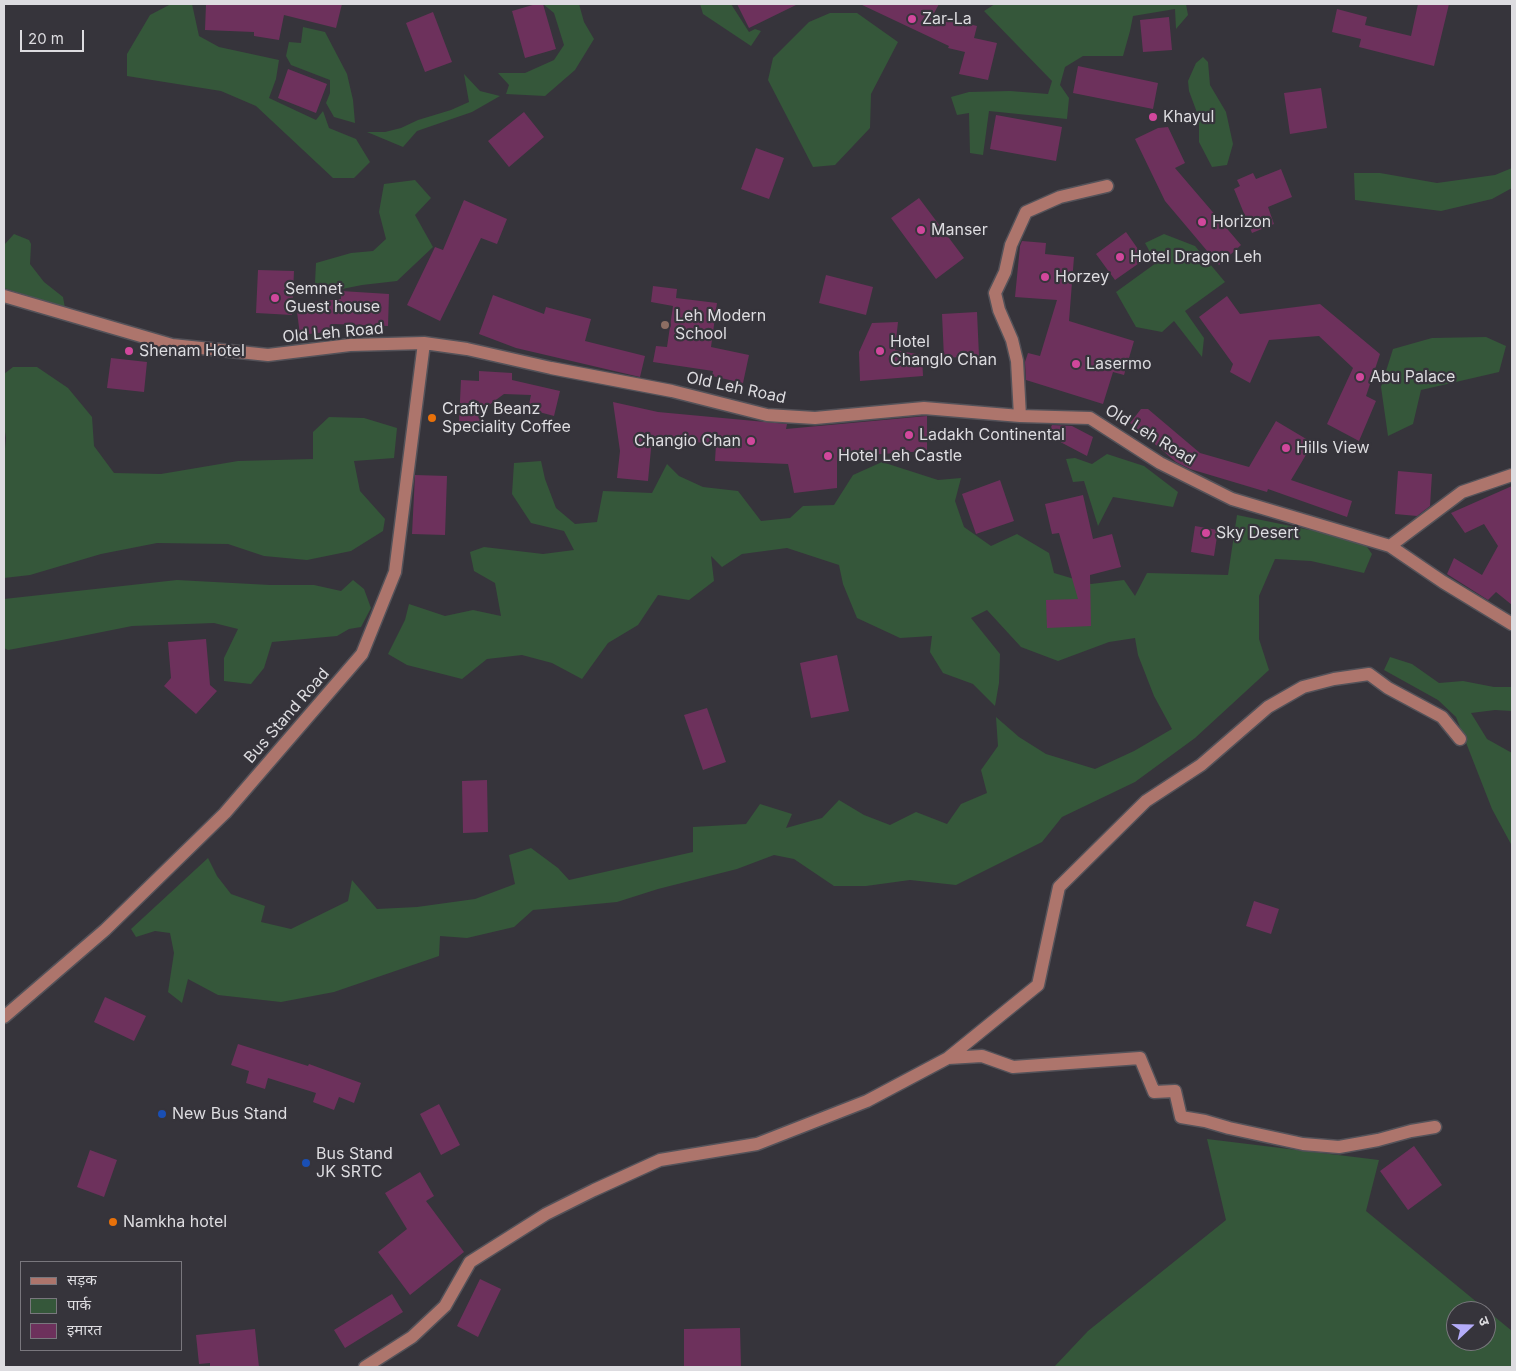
<!DOCTYPE html>
<html>
<head>
<meta charset="utf-8">
<style>
  body { margin:0 }
  #map { position:relative; width:1516px; height:1371px; overflow:hidden; background:#36343b; font-family:Inter,"Noto Sans Devanagari",sans-serif }
  canvas { display:block }
  .frame { position:absolute; inset:0; border:5px solid #dddce0; pointer-events:none }
  .legend { position:absolute; left:20px; top:1261px; width:162px; height:90px; box-sizing:border-box; background:#36343b; border:1px solid #79777d; margin:0; padding:6px 9px; list-style:none; font-size:15px; color:#dddce0 }
  .legend li { display:flex; align-items:center; gap:10px; height:25px }
  .legend b { width:25px; border:1px solid #79777d }
  .north { position:absolute; left:1446px; top:1301px; width:50px; height:50px; box-sizing:border-box; background:#36343b; border:1px solid #79777d; border-radius:50%; rotate:69deg; font-size:14px; font-weight:700; line-height:20px; text-align:center; color:#dddce0 }
  .north::after { content:''; display:block; margin:auto; width:18px; height:22px; background:#b4acf9; clip-path:polygon(50% 0,100% 100%,50% 72%,0 100%) }
  .scale { position:absolute; left:20px; top:30px; width:64px; height:22px; box-sizing:border-box; border:2px solid #dddce0; border-top:0; padding-left:6px; font-size:15px; line-height:18px; white-space:nowrap; color:#dddce0; -webkit-text-stroke:4px #36343b; paint-order:stroke }
</style>
</head>
<body>
<div id="map">
<canvas width="1516" height="1371"></canvas>
<div class="frame"></div>
<ul class="legend">
<li><b style="height:6px;background:#ad756c"></b>सड़क</li>
<li><b style="height:14px;background:#35573a"></b>पार्क</li>
<li><b style="height:14px;background:#6d315c"></b>इमारत</li>
</ul>
<div class="north">उ</div>
<div class="scale">20 m</div>
</div>
<script>
const context = document.querySelector('canvas').getContext('2d');
context.lineJoin = 'round';
function paint(path, color) { context.fillStyle = color; context.fill(path, 'evenodd'); }
const poly = rows => new Path2D(rows.map(r => 'M' + r).join(''));
function strokePath(path, color, width, dash) { context.strokeStyle = color; context.lineWidth = width; context.lineCap = dash ? 'butt' : 'round'; context.setLineDash(dash || []); context.stroke(path); }
function drawText(font, color, halo, rows, align = 'center') {
  context.font = font + ' Inter,sans-serif'; context.lineWidth = 4.5; context.setLineDash([]); context.textBaseline = 'middle'; context.strokeStyle = halo; context.fillStyle = color; for (const [text, x, y, turn = 0] of rows) {
    context.save(); context.translate(x, y); context.rotate((+turn || 0) * Math.PI / 180); context.textAlign = isNaN(turn) ? turn : align; if (halo) context.strokeText(text, 0, 0); context.fillText(text, 0, 0); context.restore();
  }
}
paint(poly([
  [171,4,192,4,199,36,219,47,279,60,276,79,269,98,316,120,323,111,329,128,356,139,370,162,354,178,333,178,256,106,221,91,127,76,127,54,150,15],
  [543,4,579,4,584,22,594,39,575,70,545,96,506,94,509,85,498,73,525,73,554,60,564,45,554,13],
  [700,4,731,4,749,32,755,29,761,31,751,46,703,14],
  [995,4,1186,4,1188,15,1176,29,1175,9,1133,16,1130,31,1123,56,1083,56,1065,67,1060,85,1069,98,1067,119,989,111,983,155,970,153,969,113,957,115,951,97,969,92,1010,91,1048,94,1052,81,984,11],
  [830,13,857,13,898,42,871,94,870,128,835,165,813,167,768,80,773,58,809,22],
  [303,27,325,32,347,74,353,100,355,123,334,117,326,103,330,93,330,80,291,65,286,56,289,42,301,43],
  [1203,57,1208,62,1210,85,1226,112,1233,144,1227,165,1212,167,1199,142,1199,118,1189,91,1188,81,1196,63],
  [464,74,480,91,500,96,472,112,417,131,403,147,367,132,385,132,401,128,418,120,451,110,469,102],
  [1512,168,1512,188,1492,199,1441,211,1355,200,1354,173,1380,173,1437,183,1495,175],
  [415,180,431,198,415,215,433,247,397,281,362,285,332,291,315,283,316,263,351,253,373,251,386,239,379,212,384,184],
  [14,234,29,240,31,244,30,264,44,282,63,297,65,308,4,288,4,245],
  [1164,234,1195,246,1225,282,1185,311,1204,338,1202,357,1174,321,1162,332,1136,327,1116,292,1156,263,1145,243],
  [1486,337,1506,346,1499,372,1421,390,1413,424,1388,436,1381,387,1393,349,1432,338],
  [13,367,37,367,68,388,92,417,94,446,114,473,161,474,238,461,313,459,313,432,329,417,364,418,397,428,394,458,354,461,360,491,385,519,383,531,351,551,307,560,264,556,228,544,157,543,101,554,30,575,4,578,4,458,6,438,4,426,4,374],
  [1107,454,1144,466,1178,492,1173,507,1113,497,1098,526,1084,481,1073,482,1066,459,1075,458,1092,464],
  [541,461,545,479,556,508,575,524,597,522,603,491,652,493,667,464,679,476,703,487,738,491,761,521,790,518,803,506,834,505,853,475,882,462,938,480,961,478,955,501,964,527,991,546,1017,534,1049,553,1054,573,1091,584,1124,580,1135,596,1147,573,1228,575,1237,515,1310,530,1353,527,1372,554,1364,573,1311,561,1275,559,1259,596,1259,639,1269,670,1195,738,1135,782,1062,817,1042,842,956,885,910,880,866,886,834,886,794,859,774,855,737,869,658,889,617,902,533,910,514,927,467,938,440,936,439,956,334,992,281,1002,218,995,188,979,182,1003,168,992,174,953,170,933,155,931,136,937,131,929,208,858,217,876,231,894,265,906,261,922,291,929,348,901,352,880,377,909,417,907,475,899,515,884,509,855,531,848,558,868,569,880,693,852,693,827,746,824,760,804,792,814,786,828,822,818,839,800,864,815,890,825,916,812,947,824,961,804,987,793,981,770,998,746,996,717,1019,737,1046,754,1095,769,1134,751,1172,729,1154,696,1138,655,1135,638,1109,642,1058,661,1021,647,987,610,971,618,1000,654,999,683,995,706,973,684,943,673,930,652,932,636,900,638,857,618,843,584,839,565,787,548,742,554,722,567,711,556,714,581,689,600,658,595,638,625,608,643,582,679,552,663,522,655,487,659,462,679,407,665,388,654,405,620,409,604,445,616,473,610,501,616,495,583,474,571,470,552,484,547,543,554,574,550,564,531,531,523,512,494,514,463],
  [177,580,270,585,314,585,341,591,353,580,364,589,371,608,361,627,349,629,337,636,272,642,264,668,251,684,224,681,224,658,238,629,214,623,132,626,57,641,8,650,4,648,4,599],
  [1390,657,1412,664,1439,683,1463,681,1494,687,1512,687,1512,711,1495,710,1471,713,1487,739,1512,753,1512,846,1492,809,1456,717,1438,700,1384,670],
  [1207,1139,1379,1160,1366,1211,1512,1331,1512,1367,1054,1367,1088,1331,1226,1220],
  [1456,1311,1486,1311,1486,1341,1456,1341]
]), '#35573a');
paint(poly([
  [206,4,342,4,336,28,284,15,279,40,254,36,254,32,205,30],
  [536,4,543,4,556,49,525,58,512,11],
  [737,4,798,4,749,28],
  [860,4,939,4,933,15,977,26,974,38,997,43,988,80,959,74,965,52,948,48,949,46],
  [1418,4,1449,4,1434,66,1359,47,1361,39,1332,32,1337,9,1367,17,1365,25,1411,36],
  [433,12,452,62,425,72,406,23],
  [1169,17,1172,50,1143,52,1140,20],
  [1078,66,1158,83,1153,109,1073,93],
  [288,69,327,84,316,113,278,98],
  [1321,88,1327,128,1290,134,1284,93],
  [524,112,544,137,509,167,488,141],
  [996,115,1062,127,1056,161,990,149],
  [1168,127,1185,163,1175,168,1241,245,1219,265,1165,201,1135,139,1158,128],
  [756,148,784,158,769,199,741,189],
  [1281,169,1292,197,1268,207,1274,224,1252,233,1234,189,1240,186,1237,180,1253,173,1256,179],
  [919,198,964,258,936,279,891,218],
  [464,200,507,219,497,244,481,238,440,321,407,305,435,247,443,250],
  [1126,232,1145,259,1115,280,1096,254],
  [1022,241,1046,243,1045,254,1074,257,1069,321,1134,341,1124,375,1113,372,1103,404,1026,380,1025,362,1028,353,1040,356,1057,300,1015,297,1020,246],
  [258,270,294,271,292,315,256,313],
  [826,275,873,287,866,315,819,303],
  [653,286,677,289,676,298,717,303,711,347,749,355,743,383,712,376,713,371,653,362,656,346,667,347,673,306,651,302],
  [341,291,389,294,388,326,334,324,335,331,300,335,296,304,341,299],
  [493,295,544,314,546,307,591,319,585,341,645,356,640,377,516,348,479,334],
  [1227,296,1240,314,1320,304,1380,354,1366,396,1376,401,1359,441,1327,424,1353,368,1319,336,1269,340,1250,383,1230,372,1233,364,1199,317],
  [977,312,979,356,944,358,942,314],
  [898,322,895,350,922,355,923,376,860,381,859,352,872,323],
  [111,358,147,362,144,392,107,388],
  [479,371,512,373,512,380,560,391,554,416,528,409,531,395,504,394,482,410,481,422,459,421,461,380,479,381],
  [613,402,658,412,787,424,786,429,927,416,927,451,837,457,837,488,794,493,788,464,715,461,716,444,652,438,648,481,617,478,620,451],
  [1141,409,1148,409,1200,453,1249,467,1276,421,1313,443,1291,480,1352,501,1347,517,1268,489,1267,492,1190,469,1176,462,1130,423],
  [1052,425,1072,426,1093,437,1087,456,1047,435],
  [1398,471,1432,474,1430,506,1417,516,1395,514],
  [415,475,447,476,445,535,412,534],
  [1000,480,1014,521,976,534,962,494],
  [1512,486,1512,605,1496,592,1488,600,1447,574,1454,558,1482,575,1498,546,1484,524,1465,533,1451,513],
  [1083,495,1093,539,1112,534,1121,567,1090,575,1091,626,1047,628,1046,600,1078,599,1059,533,1052,534,1045,504],
  [1195,526,1218,530,1214,556,1191,552],
  [206,639,210,685,217,691,196,714,164,686,171,678,168,642],
  [837,655,849,711,811,718,800,663],
  [707,708,726,762,703,770,684,715],
  [487,780,488,832,463,833,462,781],
  [1254,901,1279,909,1271,934,1246,926],
  [105,997,146,1016,134,1041,94,1022],
  [238,1044,308,1066,309,1064,361,1083,354,1103,339,1097,334,1110,313,1102,316,1093,268,1078,265,1089,246,1083,249,1071,231,1065],
  [439,1104,460,1145,441,1155,420,1114],
  [1414,1146,1442,1185,1408,1210,1380,1171],
  [90,1150,117,1160,104,1197,77,1187],
  [420,1172,434,1196,426,1201,464,1252,410,1295,378,1252,407,1229,385,1193],
  [480,1279,501,1289,478,1337,457,1326],
  [392,1294,403,1312,345,1348,334,1330],
  [740,1328,741,1367,684,1367,684,1329],
  [255,1329,259,1367,210,1367,210,1363,199,1364,196,1335]
]), '#6d315c');
const minor = poly([
  [4,296,172,345,268,355,350,345,424,343,467,349,551,368,672,391,767,415,815,418,924,408,1020,416,1090,418,1160,463,1232,499,1390,546,1443,582,1512,624],
  [1020,416,1017,361,1012,340,999,310,995,293,1005,272,1011,245,1026,212,1060,197,1107,186],
  [1390,546,1462,492,1512,475],
  [4,1017,105,930,225,813,362,654,395,572,424,343],
  [948,1058,1038,985,1059,887,1146,801,1201,765,1268,707,1303,687,1334,679,1369,674,1388,688,1442,717,1460,739],
  [365,1367,412,1337,445,1306,470,1262,546,1214,594,1190,660,1160,757,1144,867,1101,948,1058,982,1056,1013,1067,1140,1058,1154,1092,1175,1091,1181,1117,1205,1121,1229,1128,1303,1144,1339,1147,1378,1140,1411,1131,1435,1127]
]);
strokePath(minor, '#545259', 15);
strokePath(minor, '#ad756c', 12);
for (const [x, y, r, color] of [
  [912,19,5,"#d1479c"],
  [1153,117,5,"#d1479c"],
  [1202,222,5,"#d1479c"],
  [921,230,5,"#d1479c"],
  [1120,257,5,"#d1479c"],
  [1045,277,5,"#d1479c"],
  [275,298,5,"#d1479c"],
  [665,325,5,"#8d6e63"],
  [129,351,5,"#d1479c"],
  [880,351,5,"#d1479c"],
  [1076,364,5,"#d1479c"],
  [1360,377,5,"#d1479c"],
  [432,418,5,"#e8710a"],
  [909,435,5,"#d1479c"],
  [751,441,5,"#d1479c"],
  [1286,448,5,"#d1479c"],
  [828,456,5,"#d1479c"],
  [1206,533,5,"#d1479c"],
  [162,1114,5,"#1a4fb4"],
  [306,1163,5,"#1a4fb4"],
  [113,1222,5,"#e8710a"]
]) { const dot = new Path2D(); dot.arc(x, y, r, 0, 2 * Math.PI); context.fillStyle = color; context.fill(dot); strokePath(dot, '#36343b', 2); }
drawText('16px', '#dddce0', '#36343b', [
  ["Zar-La",922,19],
  ["Khayul",1163,117],
  ["Horizon",1212,222],
  ["Manser",931,230],
  ["Hotel Dragon Leh",1130,257],
  ["Horzey",1055,277],
  ["Semnet",285,289],
  ["Guest house",285,307],
  ["Leh Modern",675,316],
  ["School",675,334],
  ["Hotel",890,342],
  ["Changlo Chan",890,360],
  ["Shenam Hotel",139,351],
  ["Lasermo",1086,364],
  ["Abu Palace",1370,377],
  ["Crafty Beanz",442,409],
  ["Speciality Coffee",442,427],
  ["Ladakh Continental",919,435],
  ["Changio Chan",741,441,"right"],
  ["Hills View",1296,448],
  ["Hotel Leh Castle",838,456],
  ["Sky Desert",1216,533],
  ["New Bus Stand",172,1114],
  ["Bus Stand",316,1154],
  ["JK SRTC",316,1172],
  ["Namkha hotel",123,1222]
], 'left');
drawText('16px', '#dddce0', '#36343b', [
  ["Old Leh Road",333,333,-5],
  ["Old Leh Road",736,388,12],
  ["Old Leh Road",1150,435,31],
  ["Bus Stand Road",287,716,-49]
]);
</script>
</body>
</html>
